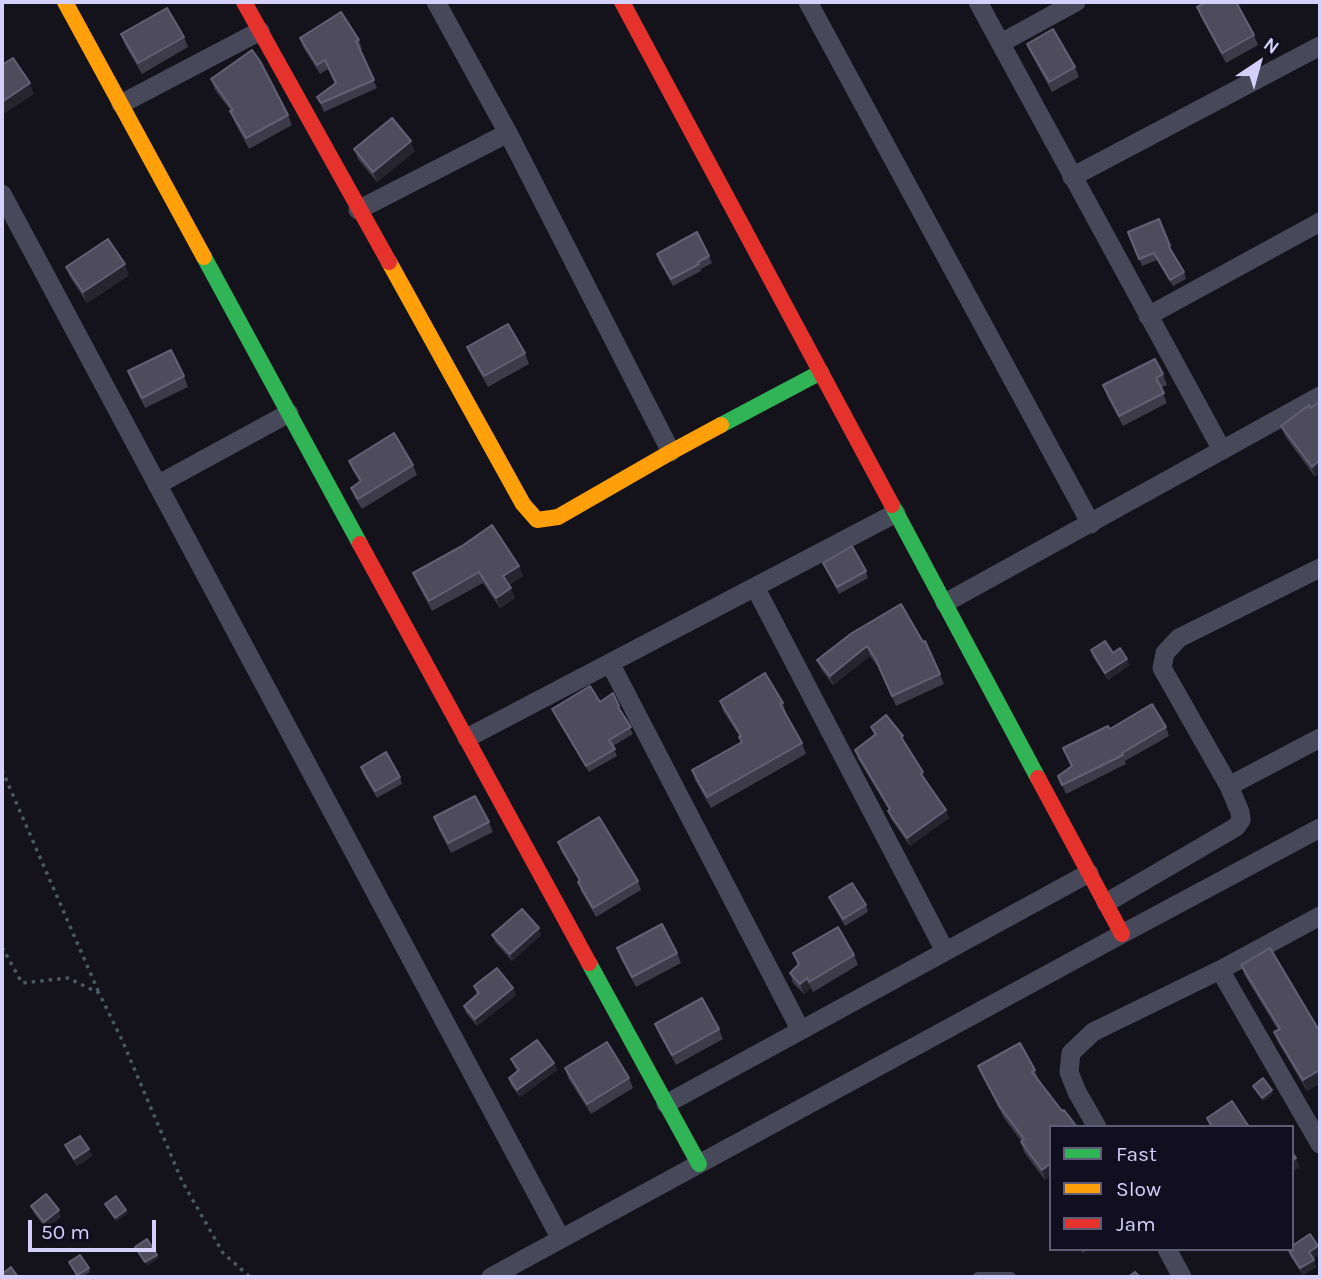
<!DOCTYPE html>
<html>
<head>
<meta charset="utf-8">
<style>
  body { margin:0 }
  #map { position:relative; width:1322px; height:1279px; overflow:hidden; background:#14121b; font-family:Karla,sans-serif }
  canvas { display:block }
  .frame { position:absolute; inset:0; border:4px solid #d4d0fb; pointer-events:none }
  .legend { position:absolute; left:1049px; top:1125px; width:245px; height:126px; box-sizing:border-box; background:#110e1f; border:2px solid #5f5c77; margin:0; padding:9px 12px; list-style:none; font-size:21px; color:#d4d0fb }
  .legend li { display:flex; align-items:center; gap:14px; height:35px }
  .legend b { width:35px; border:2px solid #5f5c77 }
  .north { position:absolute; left:1224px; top:28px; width:70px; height:70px; -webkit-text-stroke:5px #110e1f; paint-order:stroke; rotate:36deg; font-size:19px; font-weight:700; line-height:28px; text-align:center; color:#d4d0fb }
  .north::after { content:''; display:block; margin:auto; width:24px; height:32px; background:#d4d0fb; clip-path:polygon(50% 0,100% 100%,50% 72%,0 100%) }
  .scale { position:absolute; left:28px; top:1220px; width:128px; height:32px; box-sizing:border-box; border:4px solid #d4d0fb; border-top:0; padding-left:9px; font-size:21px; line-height:24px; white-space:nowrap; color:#d4d0fb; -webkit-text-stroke:5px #110e1f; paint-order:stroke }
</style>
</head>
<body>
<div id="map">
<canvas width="1322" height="1279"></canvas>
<div class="frame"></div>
<ul class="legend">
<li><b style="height:9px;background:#30b455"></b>Fast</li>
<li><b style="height:9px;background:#ff9f0a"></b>Slow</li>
<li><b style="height:9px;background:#e5322d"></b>Jam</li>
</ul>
<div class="north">N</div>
<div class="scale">50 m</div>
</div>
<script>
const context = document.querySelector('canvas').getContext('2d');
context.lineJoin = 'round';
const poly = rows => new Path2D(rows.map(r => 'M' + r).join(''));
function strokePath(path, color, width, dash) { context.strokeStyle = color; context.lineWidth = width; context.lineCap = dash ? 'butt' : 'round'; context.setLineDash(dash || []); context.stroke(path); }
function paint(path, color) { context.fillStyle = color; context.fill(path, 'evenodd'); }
strokePath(poly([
  [2,770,99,993],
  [2,947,22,983,68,978,99,993,122,1040,182,1181,223,1253,250,1277]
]), '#4a5863', 3.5, [3.5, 5]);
strokePath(poly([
  [978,1277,1011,1277]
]), '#48485b', 10);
strokePath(poly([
  [436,2,508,133,671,452],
  [808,2,1091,524],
  [978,2,1222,450],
  [1001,43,1076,2],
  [121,104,260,31],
  [1072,177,1320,46],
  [2,194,561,1239],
  [358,210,508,133],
  [1148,316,1320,222],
  [157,485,289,413],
  [755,587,945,951],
  [945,603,1320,396],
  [610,663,800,1029],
  [467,738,896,513],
  [1229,786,1320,738],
  [1106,903,1236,827,1241,820,1240,812,1229,786,1162,668,1165,653,1179,638,1320,568],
  [1220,970,1320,1144],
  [666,1104,1089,873],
  [1097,1127,1077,1092,1069,1072,1071,1053,1093,1032,1220,970,1320,916],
  [1167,1249,1182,1277],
  [491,1277,1122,934,1320,828]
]), '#48485b', 19);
strokePath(poly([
  [204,257,360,544],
  [721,425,821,372],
  [892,505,1038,778],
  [589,963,699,1164]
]), '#30b455', 16);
strokePath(poly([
  [65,2,204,257],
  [389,262,523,504,537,520,558,517,671,452,721,425]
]), '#ff9f0a', 16);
strokePath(poly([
  [244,2,389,262],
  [622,2,892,505],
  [360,544,589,963],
  [1038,778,1122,934]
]), '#e5322d', 16);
paint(poly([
  [1197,7,1254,35,1258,45,1226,63,1201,17],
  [121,34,184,37,188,47,142,74,125,45],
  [300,38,359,40,362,49,360,50,377,88,324,112,317,97,335,84,328,69,320,74,303,47],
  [1027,44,1075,67,1079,77,1052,92,1031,54],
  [211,79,288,115,292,125,249,149,234,121,231,111,215,90],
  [354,149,415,151,377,182,358,159],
  [1128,232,1170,246,1172,253,1184,272,1186,279,1173,286,1157,260,1142,266],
  [657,254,709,256,712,263,701,269,701,271,673,286,659,261],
  [66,267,129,275,87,303,70,277],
  [467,347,525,353,529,364,488,387,471,357],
  [128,371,184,376,188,387,145,408,132,382],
  [1163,374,1167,385,1161,388,1167,403,1123,426,1107,396,1103,385],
  [1310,408,1315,477,1285,436,1281,426],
  [349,461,413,465,417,475,362,509,355,498,351,488,360,482,353,471],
  [823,563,866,571,868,578,839,594,826,570],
  [519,566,523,576,509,585,515,598,500,608,483,583,432,611,417,583,413,573],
  [852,633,940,674,944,684,896,706,878,667,870,656,833,685,821,669,817,660],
  [1091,650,1113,653,1130,665,1108,680,1093,657],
  [720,701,783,703,786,713,785,714,802,743,806,754,711,808,695,780,692,770,741,742,740,737,723,711],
  [600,702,619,706,633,734,613,746,617,756,589,772,555,715,552,709],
  [871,727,906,744,926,781,949,818,910,846,891,819,888,811,889,810,858,759,855,750,874,735],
  [1166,727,1169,736,1125,761,1126,764,1066,794,1058,776,1071,766,1063,748,1110,729],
  [361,767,400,777,402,784,377,798,363,774],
  [434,817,489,822,493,832,451,853,438,828],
  [558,842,638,881,641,890,596,917,581,891,578,882,579,881,561,851],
  [829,897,866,905,868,912,845,926,832,904],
  [492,935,541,935,512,961,495,942],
  [617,948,677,953,681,963,636,987,621,959],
  [793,953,854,955,858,965,813,992,811,988,804,994,793,983,790,973,798,966],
  [1241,965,1303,1002,1306,1009,1320,1032,1320,1083,1307,1091,1278,1042,1274,1032,1278,1030,1245,976],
  [474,986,513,988,516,995,477,1026,466,1013,464,1006,477,995],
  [655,1024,719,1029,723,1039,676,1065,659,1034],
  [511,1059,554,1063,557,1070,520,1097,511,1085,509,1078,517,1071,514,1066],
  [978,1066,1035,1070,1039,1081,1045,1180,1024,1152,1021,1141,1004,1118,982,1076],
  [565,1068,629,1078,633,1088,591,1114,568,1078],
  [65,1145,89,1149,92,1156,77,1166,68,1152],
  [31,1206,61,1217,46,1229,34,1213],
  [1318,1246,1320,1253,1313,1258,1316,1267,1303,1275,1290,1256,1288,1249],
  [1080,1249,1089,1249,1083,1253],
  [69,1262,89,1268,90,1272,81,1277,77,1277]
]), '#3d3b4a');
paint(poly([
  [30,83,34,94,2,115,2,102],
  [411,141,415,151,377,182,373,172],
  [125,264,129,275,87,303,83,292],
  [1320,460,1320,473,1315,477,1312,467],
  [519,566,523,576,507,586,503,576],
  [511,588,515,598,500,608,496,598],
  [867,646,870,656,833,685,830,676],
  [1127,659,1130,665,1108,680,1105,673],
  [946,810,949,818,910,846,907,838],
  [539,928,541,935,512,961,510,954],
  [807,978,811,988,804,994,800,984],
  [513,988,516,995,477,1026,475,1019],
  [554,1063,557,1070,520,1097,517,1090],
  [1318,1071,1320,1077,1320,1083,1307,1091,1303,1080],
  [1272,1090,1273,1094,1263,1102,1262,1098],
  [89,1149,92,1156,77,1166,74,1159],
  [1296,1158,1300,1167,1292,1172,1292,1161],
  [1051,1163,1051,1176,1045,1180,1042,1170],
  [59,1210,61,1217,46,1229,44,1222],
  [126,1210,128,1213,116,1222,115,1218],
  [1318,1246,1320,1253,1311,1258,1309,1252],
  [157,1255,159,1258,147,1266,145,1262],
  [1314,1260,1316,1267,1303,1275,1300,1268]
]), '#26242f');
const building = poly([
  [1207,2,1236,2,1254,35,1222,53,1197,7,1207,2],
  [167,8,184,37,138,63,121,34,167,8],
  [341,12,359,40,356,41,374,80,321,103,317,97,336,83,325,60,317,65,300,38,341,12],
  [1053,29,1075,67,1049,82,1027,44,1053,29],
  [252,50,260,61,288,115,246,138,230,111,233,110,211,79,252,50],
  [13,58,30,83,2,102,2,65,13,58],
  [392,118,411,141,373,172,354,149,392,118],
  [1159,219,1170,246,1169,247,1184,272,1170,280,1154,253,1139,259,1128,232,1159,219],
  [697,232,709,256,698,262,699,264,671,279,657,254,697,232],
  [108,239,125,264,83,292,66,267,108,239],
  [508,324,525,353,484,376,467,347,508,324],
  [171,350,184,376,142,398,128,371,171,350],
  [1155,359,1163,374,1156,378,1164,393,1119,416,1103,385,1155,359],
  [1320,402,1320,460,1312,467,1281,426,1309,405,1310,408,1320,402],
  [394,433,413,465,358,499,351,488,361,481,349,461,394,433],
  [492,525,519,566,503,576,511,588,496,598,479,572,429,601,413,573,462,546,492,525],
  [852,546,866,571,837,587,823,563,852,546],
  [901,604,923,642,925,641,940,674,892,696,875,658,867,646,830,676,817,660,852,633,901,604],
  [1105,641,1113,653,1120,648,1127,659,1105,673,1091,650,1105,641],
  [765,673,783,703,780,704,802,743,707,797,692,770,742,742,739,737,741,736,720,701,765,673],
  [590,686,600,702,613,693,619,706,618,707,631,727,609,740,615,749,586,766,552,709,590,686],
  [1152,704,1166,727,1122,753,1123,755,1062,785,1058,776,1072,766,1063,748,1108,726,1110,729,1152,704],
  [886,715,903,736,901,737,923,772,921,774,946,810,907,838,888,811,890,809,855,750,876,734,871,727,886,715],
  [386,752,400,777,375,791,361,767,386,752],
  [475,796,489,822,448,843,434,817,475,796],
  [599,817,638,881,593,908,578,882,580,880,558,842,599,817],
  [852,883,866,905,843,919,829,897,852,883],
  [522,909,539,928,510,954,492,935,522,909],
  [662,924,677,953,632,977,617,948,662,924],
  [838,927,854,955,809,982,807,978,800,984,790,973,799,964,793,953,838,927],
  [1270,948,1320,1032,1320,1075,1318,1071,1303,1080,1274,1032,1280,1029,1241,965,1270,948],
  [497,968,513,988,475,1019,464,1006,479,993,474,986,497,968],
  [702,998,719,1029,672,1055,655,1024,702,998],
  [537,1040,554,1063,517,1090,509,1078,519,1070,511,1059,537,1040],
  [607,1042,629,1078,587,1104,565,1068,607,1042],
  [1020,1043,1035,1070,1032,1072,1062,1111,1064,1110,1077,1127,1051,1127,1051,1163,1042,1170,1021,1142,1024,1139,1000,1107,978,1066,1020,1043],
  [1263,1078,1272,1090,1262,1098,1253,1086,1263,1078],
  [1232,1101,1249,1127,1212,1127,1207,1118,1232,1101],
  [80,1136,89,1149,74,1159,65,1145,80,1136],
  [1292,1152,1296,1158,1292,1161,1292,1152],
  [46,1194,59,1210,44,1222,31,1206,46,1194],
  [116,1196,126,1210,115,1218,105,1204,116,1196],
  [1310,1234,1318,1246,1309,1252,1314,1260,1300,1268,1288,1249,1292,1249,1292,1246,1310,1234],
  [147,1239,157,1255,145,1262,135,1247,147,1239],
  [80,1255,89,1268,77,1275,69,1262,80,1255],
  [11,1267,18,1277,2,1277,2,1274,11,1267],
  [1135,1272,1140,1277,1128,1277,1135,1272]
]);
paint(building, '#4e4b5d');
strokePath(building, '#636076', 2);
</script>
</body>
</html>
